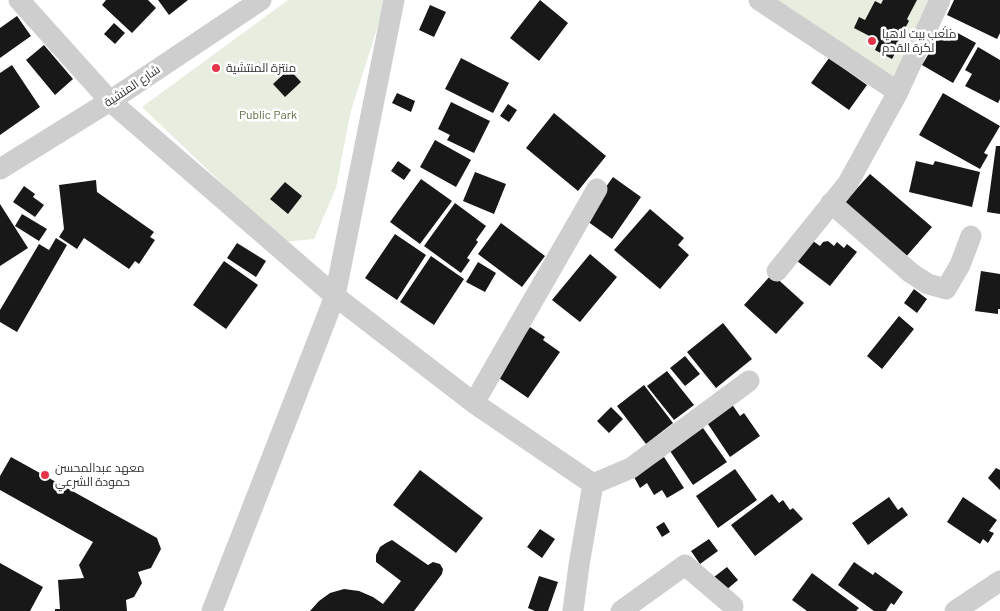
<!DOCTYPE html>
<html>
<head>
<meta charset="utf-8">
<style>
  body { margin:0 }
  canvas { display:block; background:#fff }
</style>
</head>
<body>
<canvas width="1000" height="611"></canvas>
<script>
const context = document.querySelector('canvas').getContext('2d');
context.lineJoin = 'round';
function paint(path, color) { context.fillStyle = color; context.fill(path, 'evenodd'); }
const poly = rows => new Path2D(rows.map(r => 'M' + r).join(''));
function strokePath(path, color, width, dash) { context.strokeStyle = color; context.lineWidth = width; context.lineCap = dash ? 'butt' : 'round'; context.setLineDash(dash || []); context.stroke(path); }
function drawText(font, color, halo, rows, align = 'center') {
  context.font = font + ' Barlow,Cairo,sans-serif'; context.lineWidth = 5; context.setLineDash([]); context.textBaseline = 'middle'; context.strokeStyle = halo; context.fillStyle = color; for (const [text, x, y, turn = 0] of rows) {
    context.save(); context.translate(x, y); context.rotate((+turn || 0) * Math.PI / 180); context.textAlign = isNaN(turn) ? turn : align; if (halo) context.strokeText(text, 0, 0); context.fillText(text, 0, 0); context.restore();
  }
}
paint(poly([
  [288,0,386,0,350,114,336,188,314,239,283,242,142,107],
  [776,0,932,0,891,83]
]), '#e7eddf');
paint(poly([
  [106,0,148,0,156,8,132,33,102,5],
  [158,0,188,0,169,15],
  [540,0,568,23,539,61,510,38],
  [883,0,917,0,907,19,909,21,896,45,899,46,892,59,875,50,879,41,854,28,859,17,865,20,875,1,881,4],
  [954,0,1000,0,1000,33,997,39,947,15],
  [430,5,446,12,434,37,419,30],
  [17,16,31,36,0,58,0,28],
  [114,23,125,33,115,44,104,34],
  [945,26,976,43,953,83,922,65],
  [44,45,73,79,55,95,26,60],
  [978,47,1000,60,1000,99,998,103,965,86,972,74,965,70],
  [461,58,509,83,493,113,445,89],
  [829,58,867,85,849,110,811,83],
  [12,65,40,107,0,135,0,73],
  [289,69,301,82,285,97,273,84],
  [397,93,415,101,411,112,392,103],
  [943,93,1000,126,984,153,988,155,980,169,919,135],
  [451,102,490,121,474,153,447,140,450,135,438,129],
  [508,104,517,110,509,122,500,116],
  [554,113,606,156,578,191,526,148],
  [435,140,471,160,456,187,420,167],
  [996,146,1000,146,1000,214,987,212],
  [398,161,411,170,404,180,391,171],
  [916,161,933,165,935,161,980,172,972,207,909,192],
  [475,172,506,184,494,214,463,201],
  [870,174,932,227,905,258,843,204],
  [613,177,641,197,612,239,587,221,598,198],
  [421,179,452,201,420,244,390,222],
  [96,180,97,192,154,232,150,237,155,240,139,264,135,261,129,269,84,238,77,249,59,237,64,229,59,185],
  [285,182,302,196,288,214,270,199],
  [24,186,35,194,33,197,44,205,35,217,13,202],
  [455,203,486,226,476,240,478,242,467,258,470,260,461,273,424,246],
  [0,204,28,248,0,266],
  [650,209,684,238,678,245,689,255,660,289,614,250],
  [22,214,47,229,39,241,15,226],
  [501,223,545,256,522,287,478,254],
  [395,234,426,255,397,300,365,278],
  [56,238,67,245,17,332,0,322,0,310,39,244,49,250],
  [813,241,820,246,823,242,828,241,834,246,837,242,844,248,847,244,857,252,830,286,797,261],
  [237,243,266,261,256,277,227,258],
  [590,254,617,277,580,322,552,300],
  [431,256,464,279,434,325,400,302],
  [224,261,258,285,226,329,193,305],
  [478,262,496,273,485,292,466,282],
  [981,271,1000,274,1000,309,998,309,998,314,975,311],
  [772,274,804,303,776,334,744,305],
  [914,289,927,299,917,313,904,303],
  [899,316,914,329,882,369,867,356],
  [723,323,752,359,716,388,687,352],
  [530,327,545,337,543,340,560,352,528,398,496,376],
  [685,356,700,374,685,386,670,368],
  [667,371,694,405,674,420,647,386],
  [644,385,673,423,646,444,617,406],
  [729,400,740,416,744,413,760,436,730,457,704,418],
  [611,407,623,419,609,433,597,421],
  [703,428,727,462,693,485,670,451],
  [11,457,157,538,161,549,151,568,138,572,142,583,134,597,126,600,127,611,55,611,55,609,60,609,58,580,84,578,79,565,93,542,0,490,0,476],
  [664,457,684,488,667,498,662,490,654,495,647,483,640,488,634,477],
  [996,468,1000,470,1000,490,988,478],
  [735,469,757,500,718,528,696,496],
  [420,470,483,518,456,553,393,505],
  [772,494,779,503,783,500,790,510,793,508,803,519,755,556,731,525],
  [889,497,898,510,902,507,908,515,868,545,852,523],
  [963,497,997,520,989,531,994,533,988,543,983,539,980,544,947,522],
  [664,522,670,532,662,537,656,527],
  [540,529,555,539,542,558,527,547],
  [709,539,718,551,700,564,691,551],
  [392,540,428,565,433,562,440,564,443,569,442,574,414,611,310,611,319,601,330,593,344,589,359,591,373,597,383,604,401,581,376,562,376,555,380,547,386,543],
  [854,562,873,575,875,572,903,592,894,605,891,603,886,611,874,611,838,585],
  [0,563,43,587,30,611,0,611],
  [727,567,738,580,725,591,714,577],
  [812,573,859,608,856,611,807,611,792,600],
  [539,576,558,582,548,611,535,611,528,608]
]), '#181818');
strokePath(poly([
  [19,0,110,101,335,296,474,403,593,484,579,565,573,611],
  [759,0,898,92],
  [0,169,110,101,261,0],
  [831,203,911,273,928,284,946,289,960,265,971,236],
  [777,271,848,183,898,92,940,0],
  [474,403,597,189],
  [593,484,631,468,749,381],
  [212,611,335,296,394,0],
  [621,611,685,565,733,606],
  [955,611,1000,581]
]), '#cecece', 21);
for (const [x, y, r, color] of [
  [872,41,5,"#e6354a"],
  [216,68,5,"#e6354a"],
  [45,475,5,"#e6354a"]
]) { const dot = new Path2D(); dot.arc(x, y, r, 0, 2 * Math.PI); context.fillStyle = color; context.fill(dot); strokePath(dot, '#fff', 2); }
drawText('12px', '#313131', '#fff', [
  ["ملعب بيت لاهيا",882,34],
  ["لكرة القدم",882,48],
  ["منتزة المنتشية",226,68],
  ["معهد عبدالمحسن",55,468],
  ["حمودة الشرعي",55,482]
], 'left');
drawText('12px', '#313131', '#fff', [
  ["شارع المنشية",132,86,-34]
]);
drawText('12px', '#566d3d', '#fff', [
  ["Public Park",268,115]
]);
</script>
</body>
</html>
